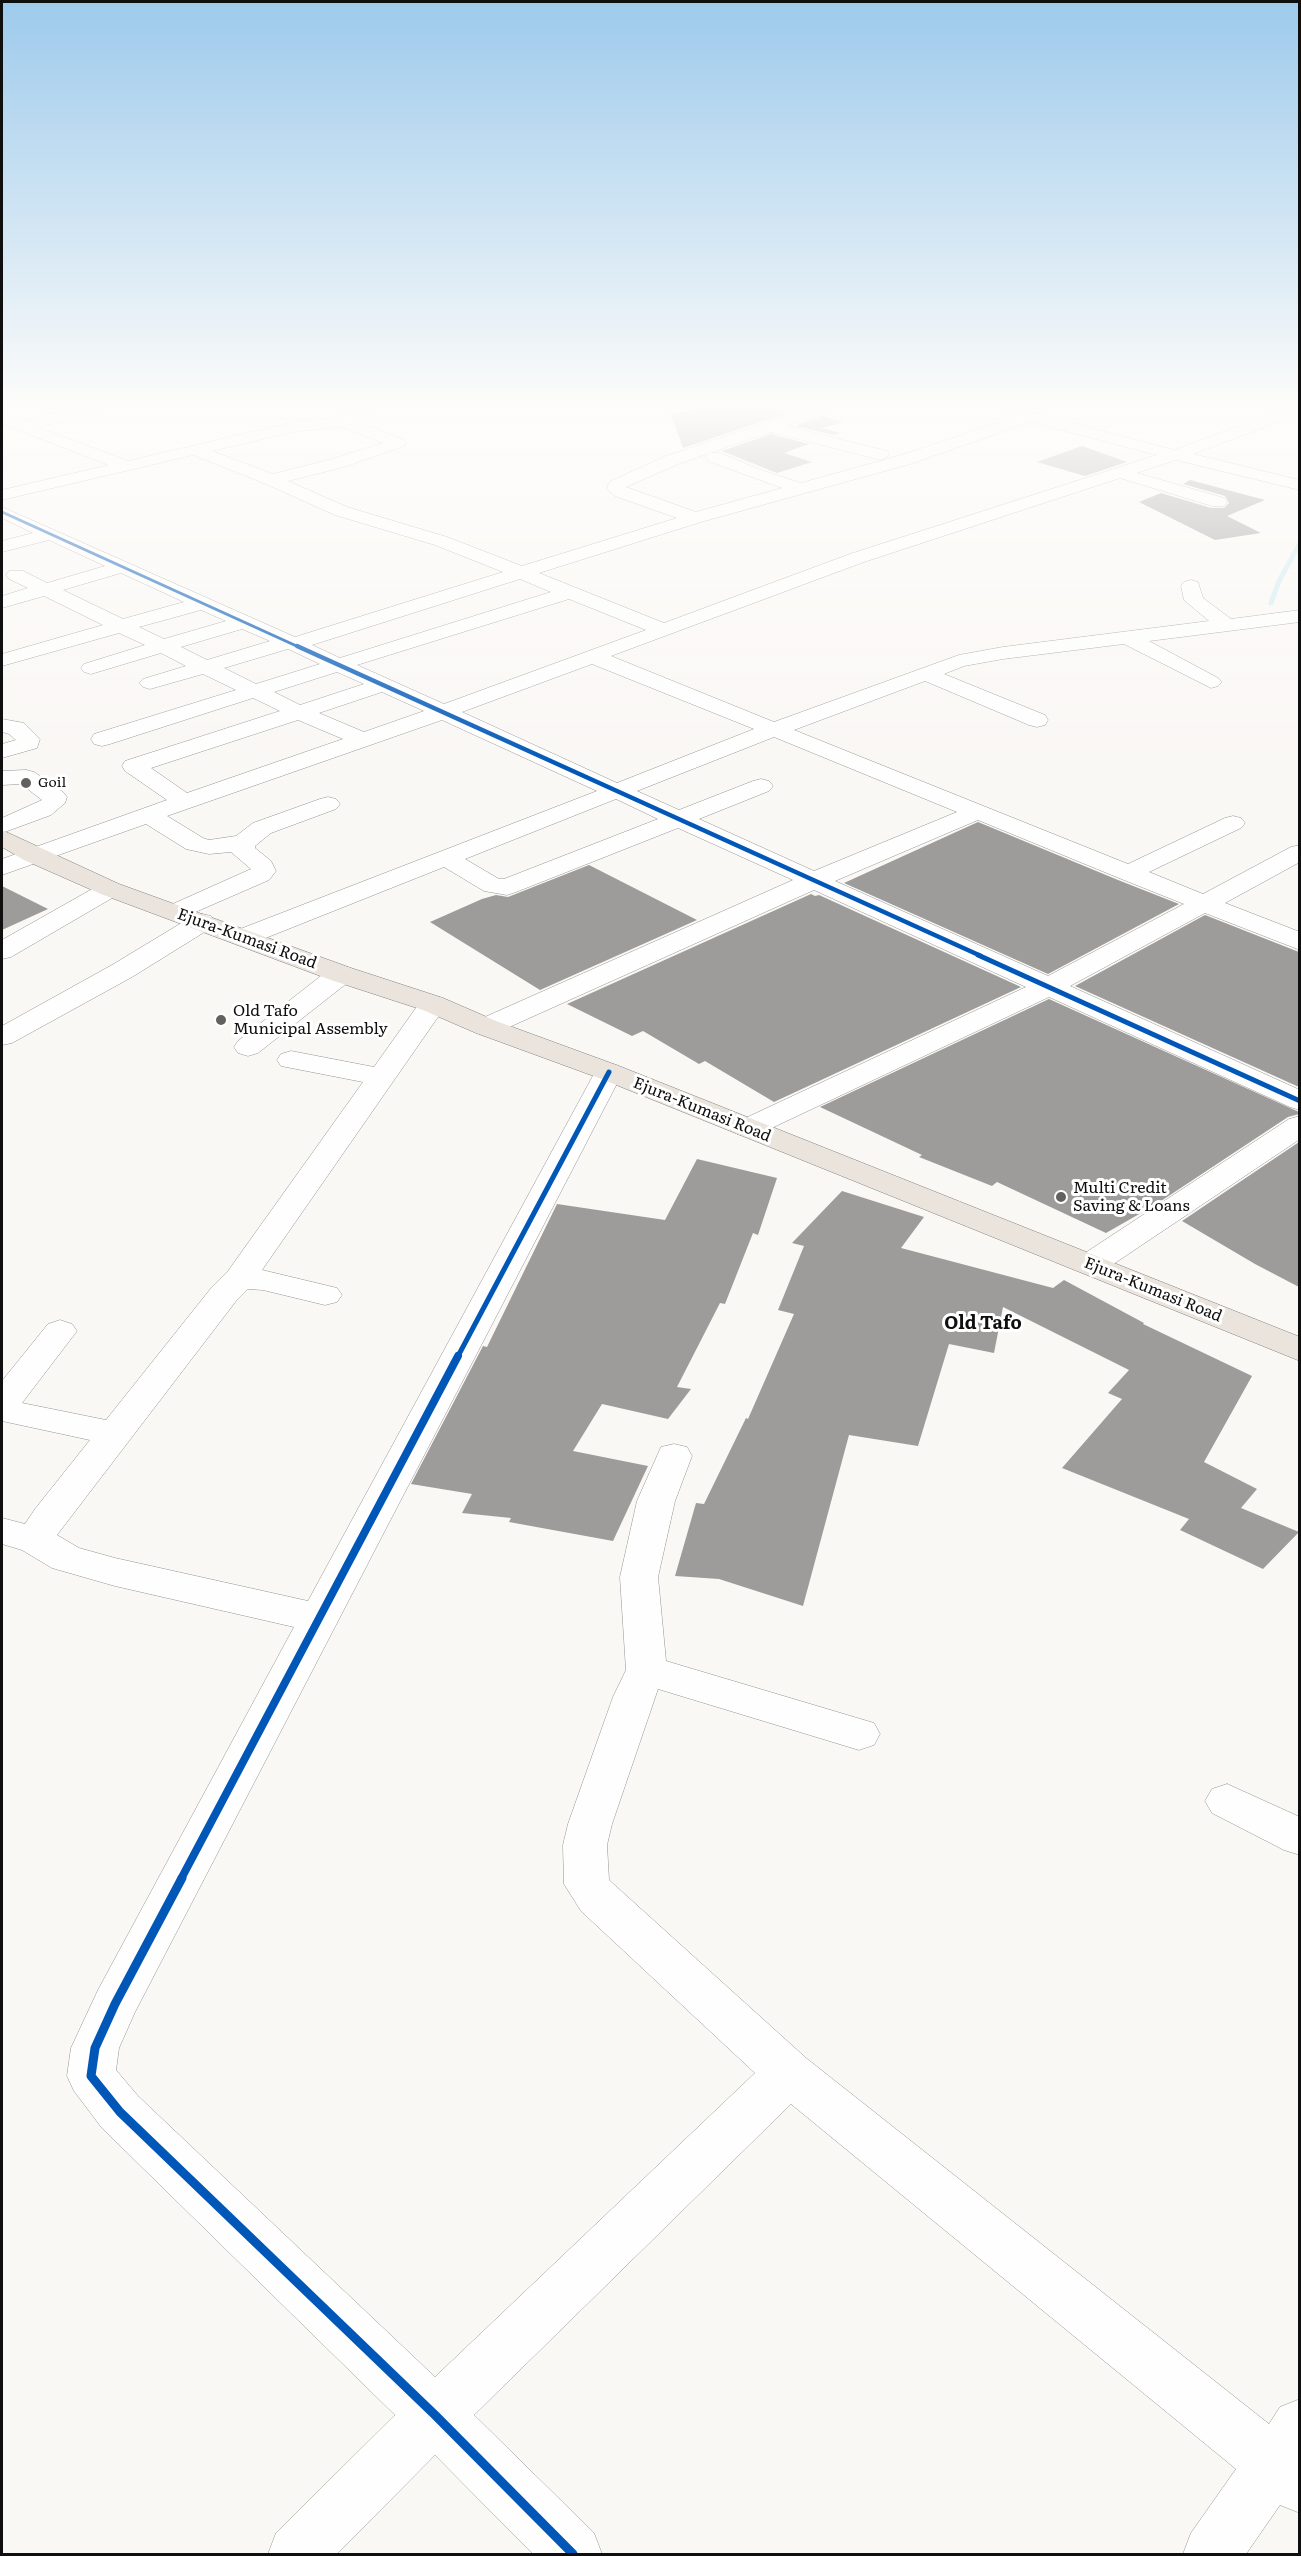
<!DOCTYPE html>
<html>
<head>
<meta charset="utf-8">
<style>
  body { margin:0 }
  #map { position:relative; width:1301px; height:2556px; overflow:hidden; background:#faf8f5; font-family:Literata,serif }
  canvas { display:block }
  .frame { position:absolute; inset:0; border:3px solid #0f0f0f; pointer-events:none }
</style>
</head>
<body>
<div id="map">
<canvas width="1301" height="2556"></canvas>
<div class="frame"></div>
</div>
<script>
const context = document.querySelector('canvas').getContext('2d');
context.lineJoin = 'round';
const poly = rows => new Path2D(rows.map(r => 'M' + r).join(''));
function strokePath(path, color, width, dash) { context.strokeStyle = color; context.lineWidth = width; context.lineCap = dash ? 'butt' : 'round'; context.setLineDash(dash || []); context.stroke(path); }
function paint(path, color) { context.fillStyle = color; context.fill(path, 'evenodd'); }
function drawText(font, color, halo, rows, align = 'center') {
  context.font = font + ' Literata,serif'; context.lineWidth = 6; context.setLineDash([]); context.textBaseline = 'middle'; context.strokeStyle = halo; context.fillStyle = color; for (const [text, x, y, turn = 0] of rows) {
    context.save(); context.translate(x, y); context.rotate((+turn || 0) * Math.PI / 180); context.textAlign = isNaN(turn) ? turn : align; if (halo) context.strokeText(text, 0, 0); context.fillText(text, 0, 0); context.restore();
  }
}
strokePath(poly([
  [1271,603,1279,581,1300,543]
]), '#ceebf2', 5);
paint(poly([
  [694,409,799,409,683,448,671,415],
  [823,416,843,422,822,428,841,433,834,435,795,426],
  [771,434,809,444,784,453,812,462,777,473,722,451],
  [1082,446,1127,462,1085,476,1037,462],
  [1190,480,1265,500,1227,516,1261,533,1215,540,1139,502,1161,493,1211,508,1224,508,1229,503,1225,496,1183,484],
  [978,822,1118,880,1179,904,1048,974,844,883],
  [589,865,697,920,540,990,430,922,482,899,496,895,508,897],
  [2,886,48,909,2,930],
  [811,894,815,896,819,895,1021,987,774,1102,705,1061,699,1064,643,1031,632,1036,567,1004],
  [1205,915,1299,952,1299,1087,1075,986],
  [1049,999,1299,1112,1299,1114,1288,1117,1155,1205,1106,1233,997,1182,992,1186,919,1157,922,1155,820,1107],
  [1299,1142,1299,1287,1255,1264,1182,1221],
  [697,1159,777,1178,758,1235,753,1233,725,1304,720,1303,677,1387,691,1389,668,1419,602,1404,573,1451,648,1466,613,1541,509,1522,511,1518,462,1513,472,1494,411,1484,483,1346,487,1347,557,1204,665,1220],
  [842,1191,924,1217,901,1248,1053,1288,1064,1280,1144,1323,1143,1324,1252,1376,1204,1462,1257,1489,1241,1508,1299,1532,1263,1569,1180,1530,1189,1519,1062,1468,1122,1399,1108,1393,1129,1370,1003,1307,994,1353,949,1344,918,1446,849,1435,803,1606,719,1579,675,1576,696,1503,704,1504,746,1418,748,1419,794,1314,778,1310,804,1246,792,1243]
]), '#9e9c9a');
const minor = poly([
  [73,409,100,409,98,412,38,427,128,461,298,421,340,417,357,409,377,409,357,421,404,440,406,443,404,446,344,467,288,481,347,507,447,537,522,566,677,518,615,496,607,489,608,485,611,481,666,456,807,409,830,409,828,412,787,426,887,451,889,455,881,460,771,432,678,464,626,487,696,512,782,488,708,461,706,457,708,453,720,453,758,469,801,483,898,456,1013,418,1004,415,1002,412,1004,409,1031,412,1174,450,1284,409,1300,409,1300,414,1193,454,1300,480,1300,490,1176,460,1137,473,1224,498,1227,502,1224,506,1212,506,1120,478,864,562,611,656,774,722,959,655,1003,647,1209,621,1184,600,1181,586,1184,582,1191,580,1198,582,1203,598,1231,619,1300,610,1300,622,1149,641,1218,678,1222,682,1218,686,1211,688,1124,644,1003,659,964,666,944,674,1045,715,1048,720,1045,725,1037,727,1029,725,925,681,794,730,1128,864,1225,818,1233,816,1241,818,1245,823,1241,828,1149,872,1203,894,1291,847,1300,845,1300,862,1225,903,1300,932,1300,950,1205,913,1070,986,1300,1090,1300,1110,1290,1107,1049,997,759,1134,748,1137,737,1134,733,1128,737,1122,1026,987,814,890,496,1033,486,1035,476,1033,472,1027,476,1021,793,880,678,828,516,892,507,895,484,891,444,867,253,943,244,945,235,943,231,937,235,931,597,791,442,720,167,816,203,838,209,840,236,836,253,823,320,799,328,797,336,799,340,804,336,809,271,833,255,846,255,848,271,861,276,871,269,880,184,917,175,920,166,917,162,912,166,907,251,869,231,852,209,854,186,849,146,824,2,875,2,859,167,800,125,771,122,766,125,761,280,711,253,698,110,744,102,746,94,744,91,739,94,734,236,690,203,674,150,689,143,687,139,683,143,679,186,666,161,653,91,674,84,672,81,668,84,664,145,645,119,633,2,666,2,654,103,625,44,596,2,608,2,596,28,588,9,579,6,575,9,571,23,571,47,583,105,566,49,540,2,552,2,541,33,533,2,518,2,507,295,637,503,572,435,545,335,515,266,484,193,455,2,500,2,490,109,465,2,424,2,414,23,421,73,409],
  [1031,422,1157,455,850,554,664,623,539,573,701,522,910,464,1031,422],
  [342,427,383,443,332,459,273,474,212,451,298,431,342,427],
  [121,573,184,602,123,619,63,590,121,573],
  [520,579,551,592,340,658,312,645,520,579],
  [569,599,646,630,444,704,357,665,569,599],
  [201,610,226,621,164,639,139,627,201,610],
  [242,629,270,641,207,660,181,647,242,629],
  [288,649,320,664,256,684,224,668,288,649],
  [592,664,754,729,617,783,462,712,592,664],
  [337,672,364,684,300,705,274,692,337,672],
  [382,692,424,711,364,732,319,713,382,692],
  [298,720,343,739,187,793,151,768,298,720],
  [774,737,957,812,814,871,699,819,769,791,773,786,769,781,761,779,753,781,679,810,637,791,774,737],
  [616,799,658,819,504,879,499,879,465,859,616,799],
  [978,820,1119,878,1184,904,1048,976,835,881,978,820],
  [2,719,24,723,40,739,37,748,2,758,2,744,16,740,9,734,2,732,2,719],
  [26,770,34,772,63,792,67,797,65,803,51,815,2,833,2,818,42,800,21,784,2,785,2,771,26,770],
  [110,881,119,884,123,889,119,894,11,957,2,959,2,940,101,884,110,881],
  [202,914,211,916,215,922,211,928,132,977,12,1043,2,1045,2,1026,112,965,193,916,202,914],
  [341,966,351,968,354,974,351,980,258,1053,248,1056,238,1053,234,1047,238,1041,331,968,341,966],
  [433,996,443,998,447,1004,262,1270,337,1288,342,1295,337,1302,325,1305,263,1290,248,1289,236,1301,57,1535,79,1548,115,1558,308,1601,595,1072,599,1066,609,1063,619,1066,623,1072,135,2012,119,2048,116,2070,138,2096,435,2377,755,2073,581,1911,564,1884,563,1845,568,1824,613,1697,626,1670,620,1577,637,1501,661,1447,674,1444,687,1447,692,1456,675,1501,658,1577,666,1661,874,1723,880,1734,874,1745,859,1750,658,1689,612,1824,607,1845,609,1880,806,2058,1269,2424,1280,2407,1300,2399,1300,2513,1280,2505,1246,2554,1183,2554,1191,2533,1236,2469,791,2104,474,2415,594,2533,602,2554,533,2554,435,2455,337,2554,268,2554,276,2533,395,2415,102,2128,74,2091,67,2076,71,2048,98,1990,294,1627,115,1586,52,1568,22,1550,2,1544,2,1518,25,1524,35,1509,90,1440,2,1421,2,1381,48,1324,60,1320,72,1324,77,1331,22,1403,106,1420,212,1287,228,1271,363,1082,281,1066,277,1060,281,1054,291,1051,374,1067,423,998,433,996],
  [1300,1116,1300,1139,1103,1271,1091,1274,1079,1271,1075,1264,1079,1257,1289,1119,1300,1116],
  [1227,1784,1300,1817,1300,1855,1284,1850,1212,1813,1205,1801,1212,1789,1227,1784]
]);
const major = poly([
  [2,830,119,884,351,968,443,998,496,1021,619,1066,1300,1337,1300,1361,599,1078,476,1033,423,1010,331,980,101,894,24,860,2,847,2,830]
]);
strokePath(minor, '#959493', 1);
strokePath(major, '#828180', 1);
paint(minor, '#fefefe');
paint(major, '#eae4dc');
strokePath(poly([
  [2,512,301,648]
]), '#0057b8', 3);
strokePath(poly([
  [297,646,981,956]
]), '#0057b8', 4.5);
strokePath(poly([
  [978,955,1300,1101],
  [457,1358,609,1072]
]), '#0057b8', 5);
strokePath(poly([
  [181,1879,458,1356]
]), '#0057b8', 8);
strokePath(poly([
  [182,1878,115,2004,95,2048,91,2076,120,2112,435,2415,573,2554]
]), '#0057b8', 9);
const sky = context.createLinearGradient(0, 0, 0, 767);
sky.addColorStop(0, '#9dcaec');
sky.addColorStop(0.53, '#fdfcfa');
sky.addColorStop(1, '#fdfcfa00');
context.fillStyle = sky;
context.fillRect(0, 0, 1301, 767);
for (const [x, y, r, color] of [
  [26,783,6,"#616160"],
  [221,1020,6,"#616160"],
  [1061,1197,6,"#616160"]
]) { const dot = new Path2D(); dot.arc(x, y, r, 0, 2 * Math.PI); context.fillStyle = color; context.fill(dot); strokePath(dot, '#fff', 2); }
drawText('14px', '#0f0f0f', '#fff', [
  ["Goil",38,783]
], 'left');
drawText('16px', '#0f0f0f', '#fff', [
  ["Ejura-Kumasi Road",247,939,20],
  ["Ejura-Kumasi Road",702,1110,22],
  ["Ejura-Kumasi Road",1153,1290,22]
]);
drawText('16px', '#0f0f0f', '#fff', [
  ["Old Tafo",233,1011],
  ["Municipal Assembly",233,1029],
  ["Multi Credit",1073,1188],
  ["Saving & Loans",1073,1206]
], 'left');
drawText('bold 18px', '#0f0f0f', '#fff', [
  ["Old Tafo",983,1324]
]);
</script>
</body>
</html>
